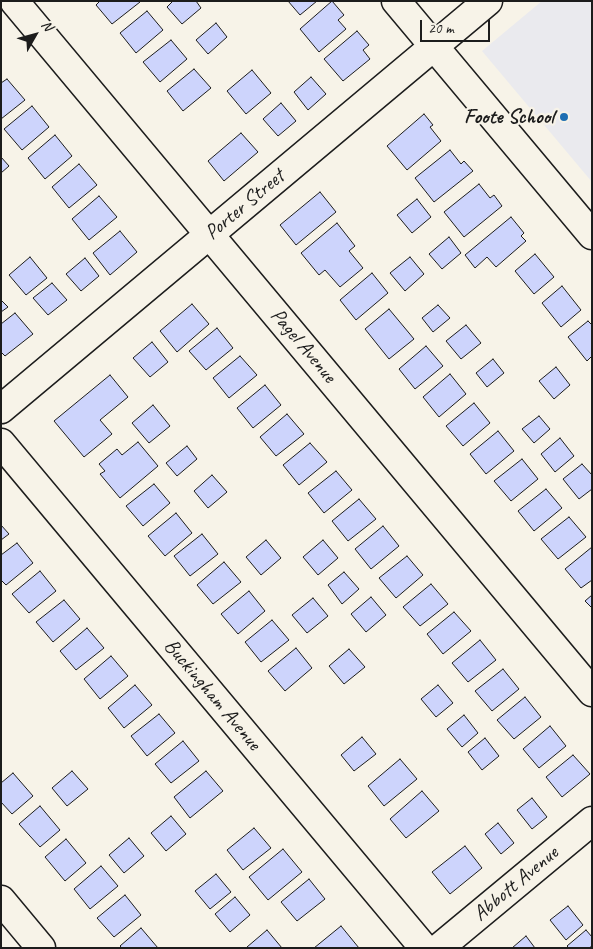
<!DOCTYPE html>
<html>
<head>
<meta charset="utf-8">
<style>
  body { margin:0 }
  #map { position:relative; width:593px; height:949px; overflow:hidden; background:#f7f3e8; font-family:Caveat,sans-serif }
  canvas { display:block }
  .frame { position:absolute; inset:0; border:2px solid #1c1c1c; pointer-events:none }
  .north { position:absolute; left:10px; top:10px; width:50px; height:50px; -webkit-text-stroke:4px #f7f3e8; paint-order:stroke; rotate:52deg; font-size:14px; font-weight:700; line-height:20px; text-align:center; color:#1c1c1c }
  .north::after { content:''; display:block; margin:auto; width:18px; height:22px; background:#1c1c1c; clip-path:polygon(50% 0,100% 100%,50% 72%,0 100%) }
  .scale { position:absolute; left:420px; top:20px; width:70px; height:22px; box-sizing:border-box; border:2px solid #1c1c1c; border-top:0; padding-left:6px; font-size:15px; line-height:18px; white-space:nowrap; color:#1c1c1c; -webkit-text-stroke:4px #f7f3e8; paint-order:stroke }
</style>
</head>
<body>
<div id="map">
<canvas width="593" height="949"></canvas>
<div class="frame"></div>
<div class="north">N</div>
<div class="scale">20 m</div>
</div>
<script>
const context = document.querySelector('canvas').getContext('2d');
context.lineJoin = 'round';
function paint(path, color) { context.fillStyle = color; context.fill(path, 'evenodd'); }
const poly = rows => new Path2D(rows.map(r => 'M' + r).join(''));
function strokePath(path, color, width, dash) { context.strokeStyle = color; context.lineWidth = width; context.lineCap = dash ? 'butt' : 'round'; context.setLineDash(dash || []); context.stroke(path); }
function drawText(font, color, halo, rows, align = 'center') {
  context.font = font + ' Caveat,sans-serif'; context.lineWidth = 4.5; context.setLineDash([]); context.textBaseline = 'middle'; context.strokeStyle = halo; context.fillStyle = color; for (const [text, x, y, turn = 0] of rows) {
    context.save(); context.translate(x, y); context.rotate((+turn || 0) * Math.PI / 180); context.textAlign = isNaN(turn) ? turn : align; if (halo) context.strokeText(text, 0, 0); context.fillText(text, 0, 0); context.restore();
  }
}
paint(poly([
  [542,1,592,1,592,182,482,51]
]), '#eaeaee');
const building = poly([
  [100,1,139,1,140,2,112,24,96,5,100,1],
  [173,1,196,1,201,8,182,24,167,7,173,1],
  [288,1,317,1,300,15,288,1],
  [332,1,344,15,338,20,346,29,319,52,300,29,332,1],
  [147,11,163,30,136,53,120,33,147,11],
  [216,23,227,37,208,54,196,40,216,23],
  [357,31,369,45,363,50,370,59,343,81,324,59,357,31],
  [171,40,187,59,160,82,143,62,171,40],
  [194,69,211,88,183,111,167,91,194,69],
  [252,70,271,93,246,114,227,91,252,70],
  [311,77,326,94,308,110,294,92,311,77],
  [7,79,25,100,1,119,1,83,7,79],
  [281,103,296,121,278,136,263,119,281,103],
  [32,106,49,127,22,150,4,129,32,106],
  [424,114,433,125,430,127,441,141,407,170,387,146,424,114],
  [241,133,258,152,224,181,208,161,241,133],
  [55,135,72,156,45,179,28,158,55,135],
  [450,150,461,164,464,161,473,171,434,202,415,178,450,150],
  [1,157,9,166,1,173,1,157],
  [79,164,97,185,69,208,52,187,79,164],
  [479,184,490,198,494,195,502,206,464,237,444,212,479,184],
  [320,192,336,212,296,245,280,225,320,192],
  [99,196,117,217,89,240,72,219,99,196],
  [417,199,431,217,412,233,397,215,417,199],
  [511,217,524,233,521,236,526,241,496,267,487,257,475,268,465,255,511,217],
  [337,223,355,246,349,251,363,268,340,287,325,270,319,275,301,253,337,223],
  [120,231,137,252,110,275,93,253,120,231],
  [449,237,461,253,442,269,429,254,449,237],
  [535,254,554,277,534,294,515,271,535,254],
  [30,257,47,278,26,295,9,275,30,257],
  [410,257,424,274,405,291,390,273,410,257],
  [85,258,99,276,81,291,66,274,85,258],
  [372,273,388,293,356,320,340,300,372,273],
  [52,283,67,300,48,315,33,298,52,283],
  [562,286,581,310,561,327,542,303,562,286],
  [1,300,8,307,1,312,1,300],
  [192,304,209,324,177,352,160,331,192,304],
  [438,305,450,318,433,332,422,318,438,305],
  [389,309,414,339,389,359,365,329,389,309],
  [15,313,33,334,5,356,1,352,1,324,15,313],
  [588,321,592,325,592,356,587,361,568,337,588,321],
  [466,325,481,343,461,359,446,341,466,325],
  [217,328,233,348,206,370,189,351,217,328],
  [152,342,168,362,150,377,133,358,152,342],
  [426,346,443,366,415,389,399,369,426,346],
  [240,356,257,375,229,398,213,378,240,356],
  [493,359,504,373,487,387,476,373,493,359],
  [556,367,570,385,554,399,539,381,556,367],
  [450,374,466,394,439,417,423,397,450,374],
  [110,375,128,397,100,420,112,434,84,457,54,421,110,375],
  [265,385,281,405,253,428,237,408,265,385],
  [474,403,490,423,463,446,446,426,474,403],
  [153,405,170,426,149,443,132,423,153,405],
  [287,414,304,434,276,456,260,437,287,414],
  [539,416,550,429,534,443,522,429,539,416],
  [498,431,514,451,486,474,470,454,498,431],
  [560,438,574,456,555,472,541,454,560,438],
  [138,442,158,466,120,498,100,474,105,471,99,464,117,449,122,455,138,442],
  [310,443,327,462,299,485,283,465,310,443],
  [187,446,197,459,177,476,166,463,187,446],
  [522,459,538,479,511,501,494,481,522,459],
  [582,464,592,475,592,489,579,499,563,479,582,464],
  [336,471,352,490,324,513,308,493,336,471],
  [212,475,227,492,208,508,194,491,212,475],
  [154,484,170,503,143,526,126,506,154,484],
  [546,489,562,508,534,531,518,511,546,489],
  [359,499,376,519,348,541,332,521,359,499],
  [176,513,192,533,165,556,148,536,176,513],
  [569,517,586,537,558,559,541,539,569,517],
  [1,525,9,534,1,540,1,525],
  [383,526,399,546,371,569,355,549,383,526],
  [202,534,218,554,190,576,174,556,202,534],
  [266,540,281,558,261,575,246,557,266,540],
  [323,540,338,558,318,575,303,557,323,540],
  [17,543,33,563,6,585,1,580,1,555,17,543],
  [592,547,592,580,581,588,565,569,592,547],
  [407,556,423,575,396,598,379,578,407,556],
  [224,562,241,582,213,604,197,585,224,562],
  [40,571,56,591,29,613,12,594,40,571],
  [344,572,359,589,342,604,328,585,344,572],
  [431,584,448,604,420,626,403,607,431,584],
  [249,591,265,611,238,634,221,614,249,591],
  [592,595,592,608,585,601,592,595],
  [371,597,386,615,366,632,351,614,371,597],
  [313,598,328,616,307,633,292,615,313,598],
  [64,600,80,619,53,642,36,622,64,600],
  [454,612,471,631,443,654,427,634,454,612],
  [272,620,289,640,261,662,245,642,272,620],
  [87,628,104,648,76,670,60,651,87,628],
  [480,640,496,660,468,682,452,663,480,640],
  [296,648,312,668,285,691,268,671,296,648],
  [349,649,365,667,344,684,329,666,349,649],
  [111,656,128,676,100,699,84,679,111,656],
  [503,669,519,689,492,711,475,691,503,669],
  [135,685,152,705,124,728,108,708,135,685],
  [438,685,453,703,436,717,421,699,438,685],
  [525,697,541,717,514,739,497,720,525,697],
  [159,714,175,733,147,756,131,736,159,714],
  [464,715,478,733,462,747,447,729,464,715],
  [550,726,566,746,539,768,523,749,550,726],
  [362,737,376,754,354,771,341,755,362,737],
  [485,738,499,756,482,770,468,752,485,738],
  [183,741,199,761,171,783,155,764,183,741],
  [573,755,590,774,562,797,546,777,573,755],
  [400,759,417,779,384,806,368,786,400,759],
  [72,771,88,789,67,806,52,788,72,771],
  [206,771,223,791,190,818,174,797,206,771],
  [13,773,33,796,12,814,1,802,1,783,13,773],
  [422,791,439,811,406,838,390,819,422,791],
  [532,798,547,817,532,829,517,810,532,798],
  [40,806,60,830,40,847,19,824,40,806],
  [171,816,186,834,166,851,151,833,171,816],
  [498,823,514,843,501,854,485,834,498,823],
  [254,828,271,848,243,870,227,850,254,828],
  [129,838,144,856,124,873,109,855,129,838],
  [66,839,86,863,65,881,45,857,66,839],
  [465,846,482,868,450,894,432,872,465,846],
  [283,849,302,872,268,900,249,877,283,849],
  [101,866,118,886,90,909,74,889,101,866],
  [216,874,231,892,210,909,195,891,216,874],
  [309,879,325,899,297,921,281,902,309,879],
  [125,895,141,915,114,937,97,918,125,895],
  [235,897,250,915,230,932,215,914,235,897],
  [568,906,583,925,566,940,550,920,568,906],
  [341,926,359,948,314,948,341,926],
  [141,928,158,948,122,948,120,946,141,928],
  [267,930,282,948,247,948,247,947,267,930],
  [586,930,592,937,592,946,589,948,569,948,567,946,586,930],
  [526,936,535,948,512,948,526,936]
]);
paint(building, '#cdd4fc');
strokePath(building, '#1c1c1c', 1);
const minor = poly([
  [14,1,592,692],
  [396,1,592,235],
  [1,409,488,1],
  [1,443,424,948],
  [1,900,41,948],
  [439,948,592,821]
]);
strokePath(minor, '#1c1c1c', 31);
strokePath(minor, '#f7f3e8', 28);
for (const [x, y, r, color] of [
  [564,117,5,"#1f6fb2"]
]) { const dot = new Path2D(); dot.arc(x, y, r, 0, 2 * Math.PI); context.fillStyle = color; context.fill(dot); strokePath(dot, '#f7f3e8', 2); }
drawText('bold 21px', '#1c1c1c', '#f7f3e8', [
  ["Foote School",554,117]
], 'right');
drawText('21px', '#1c1c1c', '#f7f3e8', [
  ["Porter Street",245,205,-40],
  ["Pagel Avenue",303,346,50],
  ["Buckingham Avenue",212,695,50],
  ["Abbott Avenue",516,884,-40]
]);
</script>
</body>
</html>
